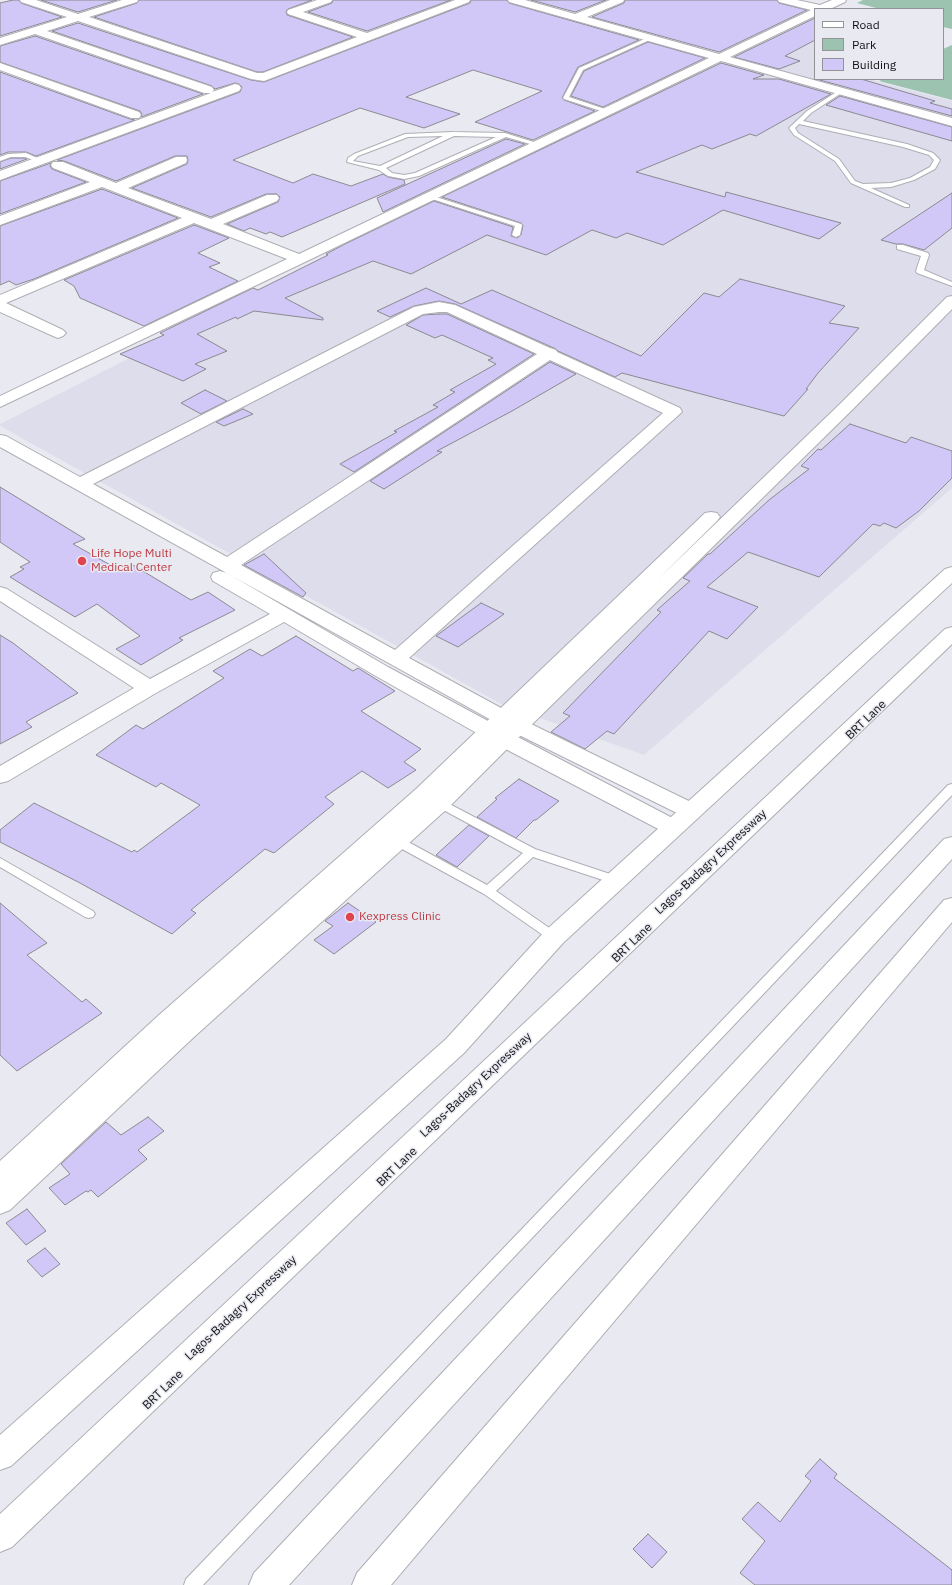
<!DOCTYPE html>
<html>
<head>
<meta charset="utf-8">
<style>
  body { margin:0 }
  #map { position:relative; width:952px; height:1585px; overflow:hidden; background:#e9eaf1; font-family:"IBM Plex Sans",sans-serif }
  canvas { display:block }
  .legend { position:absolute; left:814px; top:8px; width:130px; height:72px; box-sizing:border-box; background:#e9eaf1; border:1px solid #939398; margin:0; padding:5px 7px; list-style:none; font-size:12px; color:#111113 }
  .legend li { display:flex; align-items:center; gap:8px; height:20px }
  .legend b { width:20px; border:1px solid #939398 }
</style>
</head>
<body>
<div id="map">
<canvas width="952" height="1585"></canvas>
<ul class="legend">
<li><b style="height:5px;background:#fff"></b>Road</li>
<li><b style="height:11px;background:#9bc3af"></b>Park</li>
<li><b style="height:11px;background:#d1c8f7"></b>Building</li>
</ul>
</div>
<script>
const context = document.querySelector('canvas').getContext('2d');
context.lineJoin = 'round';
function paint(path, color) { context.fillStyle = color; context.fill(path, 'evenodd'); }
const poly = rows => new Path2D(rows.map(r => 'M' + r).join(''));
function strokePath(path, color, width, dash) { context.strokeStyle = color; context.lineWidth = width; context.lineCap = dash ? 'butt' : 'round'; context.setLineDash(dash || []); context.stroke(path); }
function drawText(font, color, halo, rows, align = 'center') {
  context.font = font + ' "IBM Plex Sans",sans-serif'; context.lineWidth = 3; context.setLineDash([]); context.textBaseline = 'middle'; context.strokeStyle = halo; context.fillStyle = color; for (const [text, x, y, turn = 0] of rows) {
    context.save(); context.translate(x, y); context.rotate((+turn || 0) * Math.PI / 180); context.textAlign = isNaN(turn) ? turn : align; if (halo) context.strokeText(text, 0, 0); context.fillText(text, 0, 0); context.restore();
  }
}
paint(poly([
  [815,23,815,79,877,79,875,81,952,101,952,488,644,755,503,705,0,426,0,424,590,123]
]), '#ddddec');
paint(poly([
  [863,0,952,0,952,29,943,27,943,9,880,9,857,3],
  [952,45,952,100,879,81,883,79,943,79,943,49]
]), '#9bc3af');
const building = poly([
  [13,0,19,0,21,3,62,17,0,36,0,3,13,0],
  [41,0,117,0,78,12,41,0],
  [139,0,312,0,288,9,286,11,287,15,353,37,263,72,257,72,94,17,137,3,139,0],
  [333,0,451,0,367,31,308,12,332,3,333,0],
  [471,0,507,0,509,3,639,40,578,67,562,98,564,100,595,111,533,140,475,122,542,91,473,70,406,97,460,114,424,128,360,108,233,160,293,183,313,174,351,186,383,174,388,177,404,180,405,184,282,237,270,232,266,234,250,228,244,231,227,224,278,202,280,197,277,194,266,194,211,217,132,188,187,164,188,160,187,156,175,156,116,181,64,161,57,160,240,92,242,87,239,84,235,83,215,89,212,86,52,31,78,23,251,80,264,82,470,3,471,0],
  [531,0,606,0,575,12,531,0],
  [625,0,777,0,779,3,807,10,719,52,592,17,624,3,625,0],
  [815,18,815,40,785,56,800,61,779,69,734,57,815,18],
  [35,36,203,94,141,117,142,114,140,111,0,62,0,46,35,36],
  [648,42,705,58,603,107,571,96,584,71,648,42],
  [721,63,764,75,753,79,779,79,831,94,756,136,750,134,712,149,702,145,636,172,725,197,726,192,841,223,819,239,723,210,663,245,627,233,616,238,592,230,546,255,487,235,411,274,373,261,285,298,323,318,323,320,254,311,237,319,236,317,197,334,227,351,195,364,206,369,183,381,120,354,164,335,160,333,253,288,258,290,328,255,326,254,345,244,434,201,513,227,511,236,517,238,521,235,523,225,521,223,442,197,721,63],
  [0,72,130,119,135,120,36,156,26,152,8,152,0,155,0,72],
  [816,79,861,79,935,101,930,103,952,109,952,116,816,79],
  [840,96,952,127,952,141,826,105,840,96],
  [506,139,525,144,383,212,377,198,506,139],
  [11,158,25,158,27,159,0,169,0,162,11,158],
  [51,163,50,166,52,169,86,182,0,214,0,181,51,163],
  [102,189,178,218,34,279,16,285,9,281,0,285,0,226,102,189],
  [952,193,952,228,924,250,903,244,896,244,881,240,952,193],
  [194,225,229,238,198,253,220,263,209,267,238,281,144,326,80,298,74,286,64,280,194,225],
  [740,279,845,306,829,323,859,328,818,373,806,389,808,389,784,416,622,373,615,377,558,351,556,349,455,304,439,301,414,306,390,317,377,311,426,288,461,304,492,290,641,356,704,293,719,297,740,279],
  [439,314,447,314,534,354,354,472,340,464,397,432,394,431,438,407,433,405,455,392,450,390,496,364,488,360,493,358,442,335,435,338,406,325,423,315,439,314],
  [550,362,576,374,512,411,437,451,442,452,384,489,370,481,550,362],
  [205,390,227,401,201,414,181,403,205,390],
  [243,409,253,414,224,426,216,422,243,409],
  [850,424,906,443,911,437,952,451,952,478,919,511,896,528,884,523,880,526,873,524,819,577,748,552,707,587,758,607,727,639,709,631,614,734,607,731,585,749,551,732,570,716,563,713,661,612,657,610,690,581,683,578,708,554,710,554,769,500,809,469,801,466,818,449,821,450,850,424],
  [0,487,85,539,73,544,121,571,133,565,191,600,208,592,235,610,179,638,183,640,141,665,116,649,140,636,97,604,75,617,10,577,24,569,20,567,30,562,0,542,0,487],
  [264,554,306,593,303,597,244,565,264,554],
  [481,603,504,614,458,647,436,636,481,603],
  [0,635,13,643,78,693,31,719,26,722,32,727,0,744,0,635],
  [296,636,353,671,358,668,395,691,361,711,421,749,404,762,416,770,388,788,362,771,325,797,334,804,274,853,265,849,191,910,196,913,172,934,80,883,0,842,0,830,34,803,132,852,134,850,137,852,200,805,161,783,156,787,96,755,136,725,143,729,224,678,213,671,250,649,262,656,296,636],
  [519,779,559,801,536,820,534,820,516,838,477,817,497,799,495,798,519,779],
  [469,825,489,836,457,867,436,855,469,825],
  [0,903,47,943,27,955,82,1002,86,999,102,1013,17,1071,0,1055,0,903],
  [348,903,376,922,334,954,314,940,333,926,325,921,348,903],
  [148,1117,164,1131,138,1150,147,1159,98,1197,91,1190,88,1192,86,1191,65,1205,49,1188,70,1174,61,1164,106,1122,121,1135,148,1117],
  [27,1209,46,1231,26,1245,6,1223,27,1209],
  [45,1248,60,1264,42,1277,27,1261,45,1248],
  [820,1459,837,1474,834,1478,952,1570,952,1585,755,1585,740,1573,765,1541,742,1519,758,1502,780,1522,811,1481,805,1476,820,1459],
  [648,1534,667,1552,652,1568,633,1549,648,1534]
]);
paint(building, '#d1c8f7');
strokePath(building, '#8b8a90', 1);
const lane = poly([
  [649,37,654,38,583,70,569,97,608,110,608,112,604,112,564,99,563,98,579,68,649,37],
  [841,89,843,90,843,92,811,113,803,121,907,144,933,153,940,160,935,169,914,180,891,187,871,188,909,205,909,207,905,207,851,183,835,161,794,135,789,128,807,111,841,89],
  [799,124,903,147,929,155,934,160,930,167,910,178,891,183,863,184,855,181,839,159,798,133,795,128,799,124],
  [453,132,505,133,540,144,537,146,506,137,419,176,404,179,388,176,379,170,347,162,348,158,354,154,405,134,453,132],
  [443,136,380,166,353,161,358,156,408,137,443,136],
  [454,136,496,137,415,173,404,175,392,173,386,168,454,136],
  [26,153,44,161,41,163,25,157,11,157,0,161,0,157,8,154,26,153],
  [429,196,433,196,521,224,522,225,520,235,516,237,512,235,515,226,429,198,429,196],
  [897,245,903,245,928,253,929,255,924,270,952,282,952,286,917,273,916,271,921,256,897,249,897,245],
  [952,784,952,795,203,1585,184,1585,186,1579,948,785,952,784],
  [440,799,535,849,619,877,621,880,619,883,615,884,533,857,496,891,558,934,560,937,558,940,554,941,550,940,484,894,393,844,391,841,393,838,401,838,487,885,523,853,436,806,434,803,436,800,440,799],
  [0,858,93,911,95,914,93,917,89,918,85,917,0,867,0,858]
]);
const street = poly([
  [20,0,36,0,78,14,122,0,138,0,137,2,89,17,257,73,263,73,357,37,288,14,287,12,288,10,317,0,332,0,331,2,303,12,367,33,455,0,470,0,469,2,264,81,251,79,78,21,47,31,212,87,214,90,212,92,235,84,239,85,241,88,239,91,0,180,0,171,211,93,204,93,35,34,0,45,0,38,67,17,21,2,20,0],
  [508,0,525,0,575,14,610,0,624,0,623,2,587,17,719,54,811,10,779,2,778,0,797,0,820,5,832,0,846,0,845,2,830,9,815,9,815,16,730,57,952,118,952,126,721,61,305,262,0,407,0,396,287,259,194,223,6,303,63,330,66,333,63,336,58,338,53,336,0,312,0,295,182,218,102,187,0,225,0,216,90,182,53,168,51,165,53,162,63,162,116,183,176,157,186,157,187,160,186,163,128,188,211,219,267,195,277,195,279,198,277,201,223,224,299,254,709,58,509,2,508,0],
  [0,63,139,112,141,115,139,118,131,118,0,70,0,63],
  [439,302,455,305,550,348,556,350,557,352,680,408,682,412,409,658,525,721,699,806,702,811,699,816,691,819,683,816,511,731,0,447,0,435,6,436,80,477,414,307,439,302],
  [439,312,447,312,537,354,227,557,93,484,423,314,439,312],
  [550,360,663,413,395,650,241,565,550,360],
  [220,571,227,573,388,667,512,734,680,822,683,827,680,832,672,835,664,832,496,744,374,675,284,622,156,693,8,781,0,783,0,766,134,688,0,601,0,587,7,589,150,679,270,614,213,581,211,577,213,573,220,571]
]);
const secondary = poly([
  [952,296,952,309,853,409,512,744,448,808,194,1037,10,1210,0,1214,0,1161,159,1015,416,789,705,513,711,512,717,513,720,517,717,521,656,581,841,403,947,297,952,296]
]);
const primary = poly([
  [952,567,952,583,563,943,464,1053,11,1466,0,1470,0,1435,446,1039,545,931,945,569,952,567],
  [952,898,952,922,391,1585,352,1585,357,1573,944,900,952,898]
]);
const highway = poly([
  [952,627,952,644,12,1547,0,1552,0,1514,945,629,952,627],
  [952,837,952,859,289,1585,249,1585,254,1573,944,839,952,837]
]);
strokePath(lane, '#aeaeb5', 2);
strokePath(street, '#aeaeb5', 2);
strokePath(secondary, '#aeaeb5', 2);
strokePath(primary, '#aeaeb5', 2);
strokePath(highway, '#aeaeb5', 2);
paint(lane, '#fff');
paint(street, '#fff');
paint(secondary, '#fff');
paint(primary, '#fff');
paint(highway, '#fff');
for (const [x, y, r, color] of [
  [82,561,5,"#e0444e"],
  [350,917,5,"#e0444e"]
]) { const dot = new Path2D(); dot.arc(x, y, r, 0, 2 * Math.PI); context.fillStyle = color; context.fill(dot); strokePath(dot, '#e9eaf1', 1.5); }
drawText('12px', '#be3a42', '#e9eaf1', [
  ["Life Hope Multi",91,554],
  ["Medical Center",91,568],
  ["Kexpress Clinic",359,917]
], 'left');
drawText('12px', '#111113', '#e9eaf1', [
  ["BRT Lane",866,720,-44],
  ["Lagos-Badagry Expressway",711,862,-43],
  ["BRT Lane",632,943,-44],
  ["Lagos-Badagry Expressway",476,1085,-43],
  ["BRT Lane",397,1167,-44],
  ["Lagos-Badagry Expressway",241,1308,-43],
  ["BRT Lane",163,1390,-44]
]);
</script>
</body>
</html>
